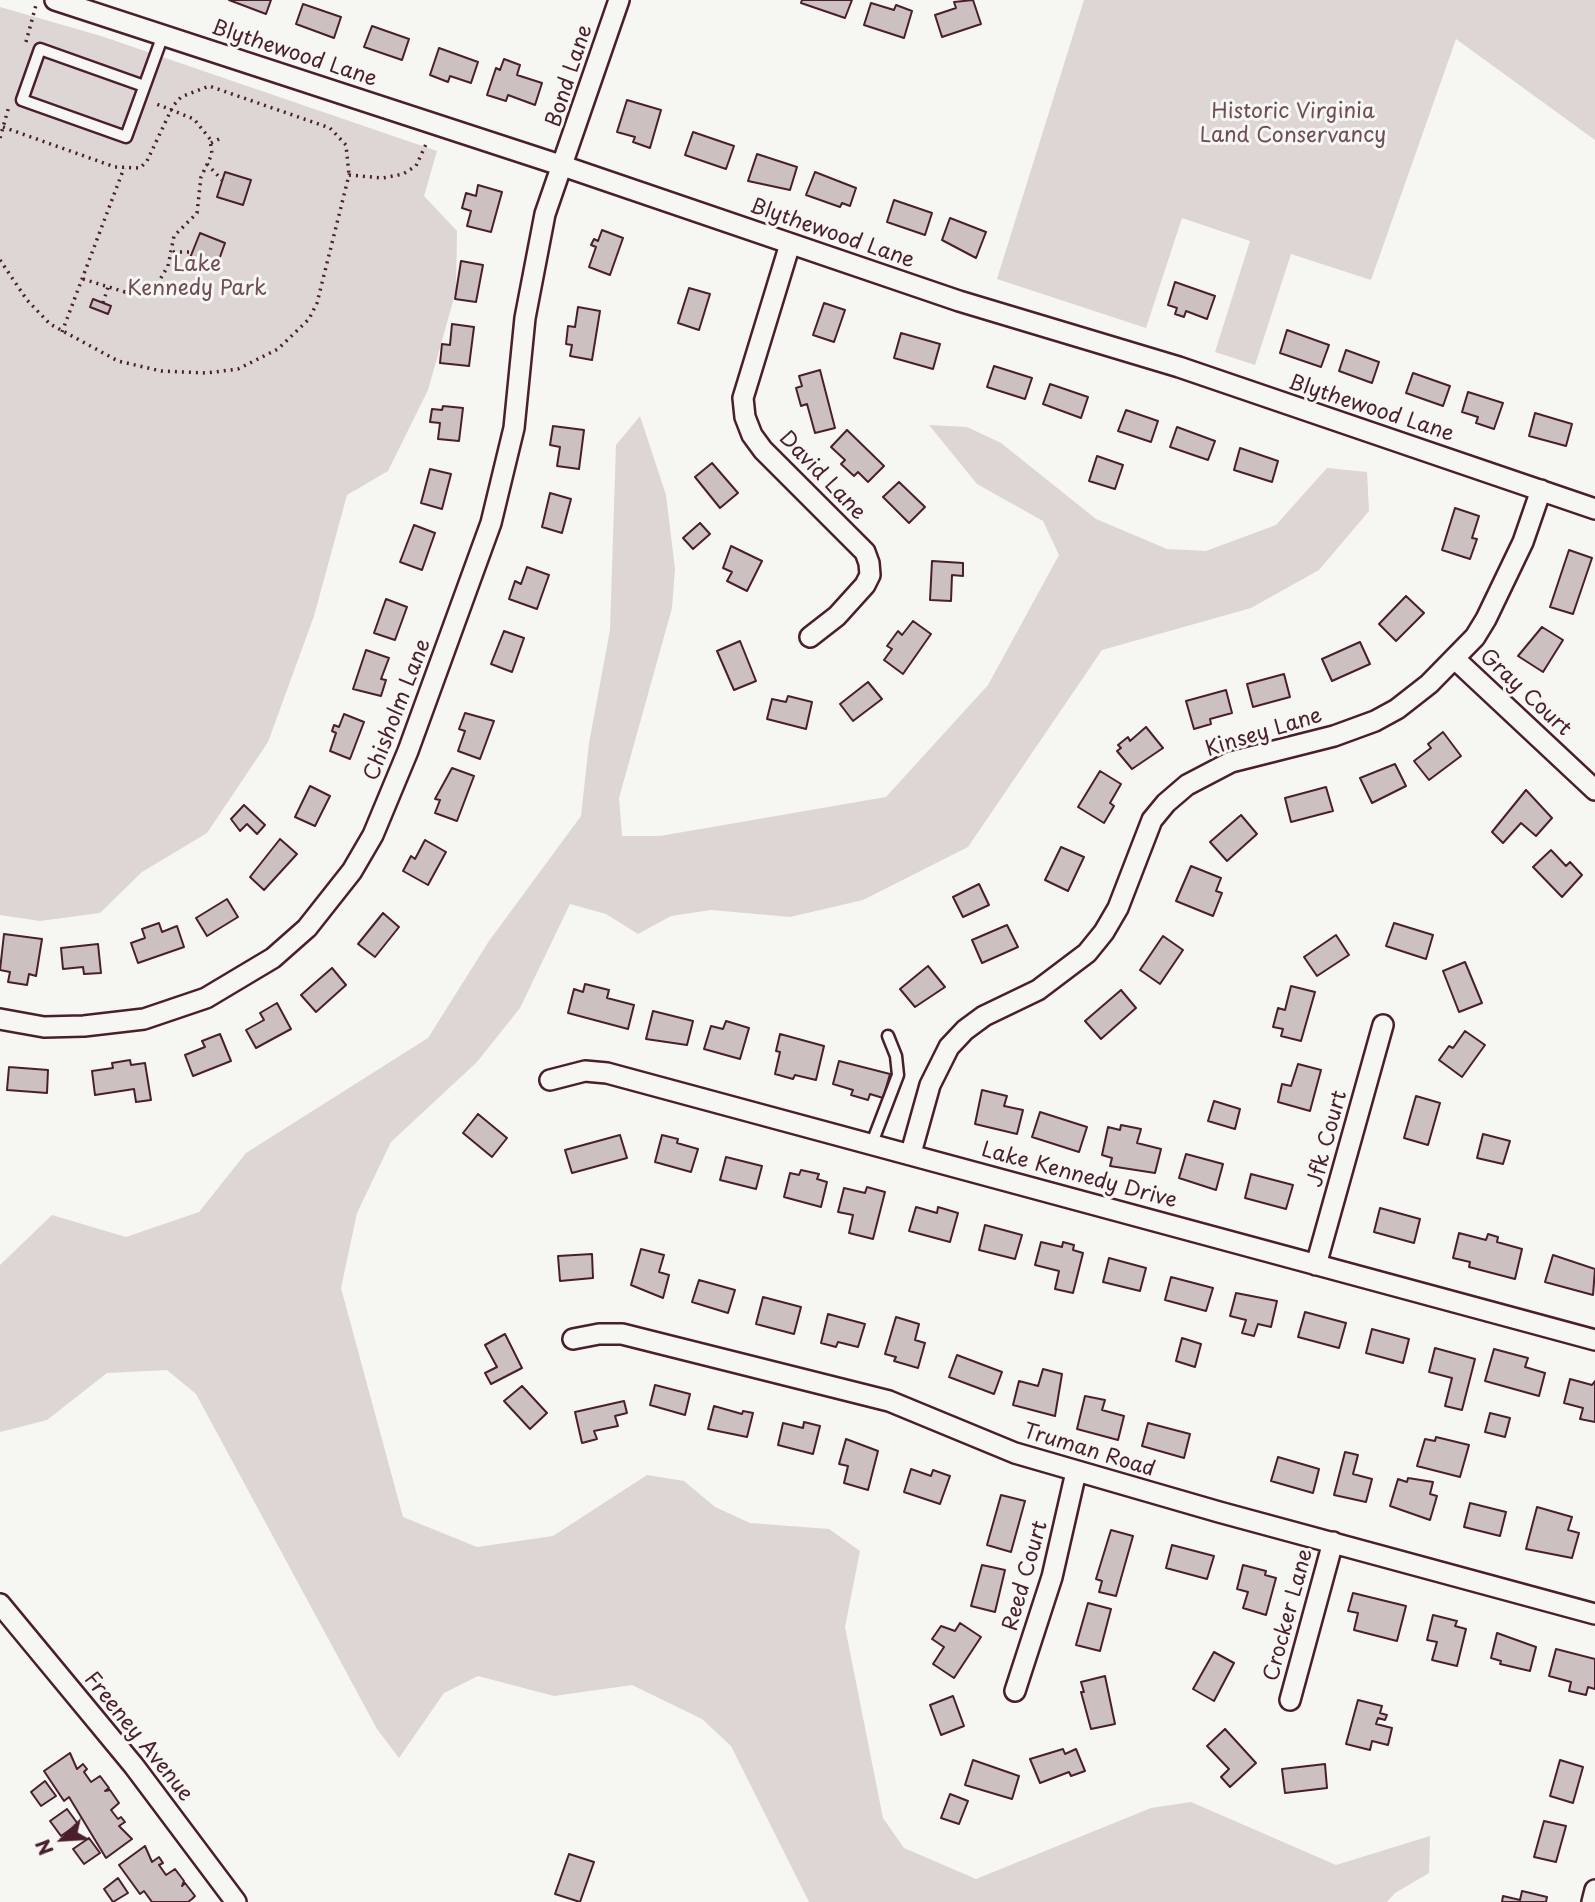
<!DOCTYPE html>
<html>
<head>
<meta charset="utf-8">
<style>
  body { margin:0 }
  #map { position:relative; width:1595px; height:1902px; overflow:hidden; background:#f6f6f2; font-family:"Playpen Sans",sans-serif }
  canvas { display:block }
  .north { position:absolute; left:28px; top:1804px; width:70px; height:70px; -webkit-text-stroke:5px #f6f6f2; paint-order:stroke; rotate:246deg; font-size:19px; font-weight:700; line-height:28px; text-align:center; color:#4a1f2b }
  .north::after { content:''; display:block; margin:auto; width:24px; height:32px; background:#4a1f2b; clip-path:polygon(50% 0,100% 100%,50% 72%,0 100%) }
</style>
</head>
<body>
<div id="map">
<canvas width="1595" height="1902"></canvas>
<div class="north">N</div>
</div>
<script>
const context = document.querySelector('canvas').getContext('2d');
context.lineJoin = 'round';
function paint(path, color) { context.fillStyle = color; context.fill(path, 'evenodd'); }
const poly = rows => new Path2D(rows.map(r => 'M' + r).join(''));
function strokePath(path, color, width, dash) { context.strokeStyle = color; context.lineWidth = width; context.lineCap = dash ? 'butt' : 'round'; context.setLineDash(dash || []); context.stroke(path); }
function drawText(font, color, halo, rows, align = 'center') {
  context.font = font + ' "Playpen Sans",sans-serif'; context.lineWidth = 6; context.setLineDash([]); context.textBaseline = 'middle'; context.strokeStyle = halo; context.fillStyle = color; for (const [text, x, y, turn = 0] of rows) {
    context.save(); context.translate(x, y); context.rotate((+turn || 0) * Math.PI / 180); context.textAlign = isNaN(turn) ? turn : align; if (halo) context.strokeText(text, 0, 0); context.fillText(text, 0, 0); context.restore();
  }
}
paint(poly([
  [1084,0,1595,0,1595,140,1456,39,1371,280,1291,254,1255,365,1215,352,1250,241,1182,218,1146,328,997,279],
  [0,7,101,36,437,151,424,196,457,231,456,291,428,390,388,471,347,495,314,616,268,742,207,833,142,872,100,913,40,921,0,915],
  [640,416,666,495,675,569,672,608,619,798,622,836,660,836,886,797,988,685,1059,555,1043,521,977,484,929,425,967,427,1001,443,1096,519,1167,549,1206,551,1276,525,1327,468,1367,472,1369,511,1319,570,1251,608,1102,650,968,847,863,900,790,917,711,910,671,916,638,934,606,914,570,904,520,1008,477,1062,391,1142,357,1213,341,1288,403,1517,477,1547,553,1536,647,1475,684,1481,715,1507,750,1523,829,1529,860,1551,845,1627,883,1818,904,1848,976,1879,1151,1808,1191,1802,1336,1865,1430,1836,1429,1873,1395,1893,1387,1902,809,1902,731,1746,702,1719,632,1685,554,1696,478,1676,444,1693,399,1758,377,1729,196,1394,167,1370,107,1373,47,1420,0,1432,0,1265,52,1215,126,1237,199,1212,246,1153,428,1038,489,941,581,816,589,743,610,630,616,445]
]), '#ddd6d5');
const building = poly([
  [229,0,271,0,266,14,229,0],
  [802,0,852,0,845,18,801,3,802,0],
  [973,0,981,24,942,37,935,15,956,8,954,2,973,0],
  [871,3,894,10,896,5,912,11,904,38,864,25,871,3],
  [303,4,341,17,334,38,296,24,303,4],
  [372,26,409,39,402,60,364,47,372,26],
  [439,48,478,62,471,83,450,76,448,82,430,75,439,48],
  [504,59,520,65,517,75,542,83,535,105,508,95,506,101,487,95,496,68,500,70,504,59],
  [627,100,661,110,650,148,633,142,635,137,617,132,627,100],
  [693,132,734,146,726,169,685,155,693,132],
  [757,154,797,167,790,190,748,181,757,154],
  [225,172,251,180,243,205,217,197,225,172],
  [815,172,856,188,850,206,842,203,840,207,806,195,815,172],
  [478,185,502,192,491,232,467,226,471,211,462,208,466,193,476,196,478,185],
  [894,200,932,213,925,235,887,222,894,200],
  [950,218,986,232,976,258,942,240,950,218],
  [602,230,623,238,610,275,589,267,596,247,591,245,594,239,598,241,602,230],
  [200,233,225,243,216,268,190,258,200,233],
  [461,261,483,265,476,302,455,299,461,261],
  [1175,282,1215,296,1207,319,1186,311,1184,317,1175,314,1177,308,1168,305,1175,282],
  [689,288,710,294,699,330,678,323,689,288],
  [93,299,111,306,108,314,90,307,93,299],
  [824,303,845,310,834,342,813,335,824,303],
  [578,307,600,311,592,360,570,356,572,345,566,344,568,326,575,327,578,307],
  [452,324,474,327,469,366,440,363,442,344,450,345,452,324],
  [1287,330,1329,345,1321,367,1280,353,1287,330],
  [901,333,940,344,933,369,894,358,901,333],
  [1346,350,1379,362,1372,383,1339,371,1346,350],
  [994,366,1032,378,1025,399,987,387,994,366],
  [820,370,835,428,815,433,807,404,801,406,796,388,802,386,799,376,820,370],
  [1413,373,1450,386,1443,406,1406,393,1413,373],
  [1050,384,1088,397,1081,418,1043,404,1050,384],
  [1468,392,1503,403,1494,429,1476,423,1478,417,1462,412,1468,392],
  [443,406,463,408,459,441,438,439,440,423,430,422,432,409,442,410,443,406],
  [1126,410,1158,421,1151,442,1118,431,1126,410],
  [1535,413,1572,424,1566,446,1529,436,1535,413],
  [553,426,584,430,579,469,557,466,560,447,550,445,553,426],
  [1177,427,1215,441,1208,460,1170,447,1177,427],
  [847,430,884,466,868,482,858,472,854,476,841,464,845,460,831,447,847,430],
  [1240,448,1278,461,1272,482,1234,470,1240,448],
  [1097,456,1123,465,1115,489,1089,481,1097,456],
  [712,463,738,493,720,508,695,477,712,463],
  [430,469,451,474,442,509,421,503,430,469],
  [899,482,925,507,909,523,883,497,899,482],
  [550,493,571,499,562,533,542,527,550,493],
  [1455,508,1479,516,1472,538,1477,539,1470,559,1442,550,1455,508],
  [700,523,710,534,693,549,683,538,700,523],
  [414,525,435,533,422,570,400,562,414,525],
  [731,546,762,561,747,591,727,581,732,572,723,568,731,546],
  [1569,550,1592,558,1573,614,1550,607,1569,550],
  [932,561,963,563,963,576,952,575,951,601,930,600,932,561],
  [527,567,549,575,537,609,509,599,515,581,521,584,527,567],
  [1406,596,1424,613,1396,641,1379,624,1406,596],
  [386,599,407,607,395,640,374,633,386,599],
  [913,621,931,634,903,674,884,660,892,649,887,646,898,631,902,635,913,621],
  [1542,627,1563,640,1543,672,1518,656,1542,627],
  [504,631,524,638,512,672,491,664,504,631],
  [740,641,756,681,734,690,717,651,740,641],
  [1360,642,1370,664,1332,681,1322,659,1360,642],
  [366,650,389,658,381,679,386,680,381,696,353,689,366,650],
  [1284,674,1290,697,1253,707,1247,684,1284,674],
  [868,682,882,699,853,721,840,704,868,682],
  [1226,690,1232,713,1210,719,1211,724,1194,729,1186,701,1226,690],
  [788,696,812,702,806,729,767,719,772,699,786,702,788,696],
  [465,713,494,721,480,759,458,751,465,731,459,729,465,713],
  [344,714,364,722,350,759,330,751,336,733,332,731,334,725,339,727,344,714],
  [1146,727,1163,748,1132,769,1117,751,1121,748,1118,745,1128,737,1130,741,1146,727],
  [1443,732,1461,756,1429,780,1414,761,1431,748,1428,744,1443,732],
  [1395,764,1406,786,1372,803,1360,778,1395,764],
  [452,768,474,776,457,821,435,813,440,800,435,799,452,768],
  [1100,771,1121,784,1110,803,1114,806,1104,823,1078,807,1100,771],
  [310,786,330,796,315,826,295,817,310,786],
  [1326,787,1333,811,1291,822,1285,798,1326,787],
  [1526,790,1552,818,1536,836,1521,823,1503,843,1492,832,1526,790],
  [244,805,265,825,257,834,247,824,240,831,231,819,244,805],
  [1241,815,1257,834,1227,861,1210,842,1241,815],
  [280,839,297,854,264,890,250,877,280,839],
  [425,840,446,852,428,885,403,871,411,856,415,859,425,840],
  [1061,847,1084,857,1068,891,1045,880,1061,847],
  [1551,850,1566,866,1570,862,1582,875,1562,897,1533,867,1551,850],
  [1191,866,1221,878,1216,891,1222,893,1213,916,1176,901,1191,866],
  [979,884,989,905,963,917,953,897,979,884],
  [227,899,238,917,207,936,196,918,227,899],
  [383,913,399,927,375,957,358,944,383,913],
  [159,923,162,932,177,926,184,947,138,963,131,943,145,938,142,929,159,923],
  [1394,923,1433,935,1426,959,1386,946,1394,923],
  [1007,925,1018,947,982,963,972,940,1007,925],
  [4,934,42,939,36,976,29,974,27,985,8,982,10,972,0,970,4,934],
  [1336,935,1349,955,1317,976,1304,957,1336,935],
  [1163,936,1183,950,1160,984,1140,970,1163,936],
  [98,944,101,973,84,974,83,967,63,969,61,948,98,944],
  [1465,962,1482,1003,1459,1012,1443,971,1465,962],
  [928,966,945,987,915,1007,900,989,928,966],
  [332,968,346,985,316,1012,301,995,332,968],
  [585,984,609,990,607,998,634,1005,628,1029,568,1013,574,989,583,992,585,984],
  [1291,986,1315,992,1301,1041,1281,1036,1283,1029,1273,1027,1278,1008,1285,1010,1291,986],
  [1121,990,1136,1008,1101,1039,1085,1021,1121,990],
  [277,1003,291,1029,256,1048,246,1030,264,1020,260,1013,277,1003],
  [653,1011,693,1021,687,1045,646,1039,653,1011],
  [726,1021,749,1028,740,1059,704,1049,711,1026,723,1029,726,1021],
  [1465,1031,1485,1045,1462,1077,1439,1060,1449,1046,1453,1048,1465,1031],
  [220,1034,231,1061,193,1076,185,1055,205,1047,202,1041,220,1034],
  [780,1034,824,1046,816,1080,795,1075,793,1079,775,1074,780,1052,776,1051,780,1034],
  [130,1060,131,1065,145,1063,151,1100,136,1102,134,1089,95,1095,92,1071,113,1068,112,1063,130,1060],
  [839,1061,890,1074,883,1098,870,1094,868,1100,851,1095,853,1090,833,1084,839,1061],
  [1298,1064,1321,1070,1310,1111,1278,1102,1282,1084,1291,1086,1298,1064],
  [9,1067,48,1070,47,1093,7,1090,9,1067],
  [982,1090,1007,1096,1004,1106,1023,1110,1017,1134,975,1124,982,1090],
  [1416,1096,1440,1103,1428,1145,1404,1138,1416,1096],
  [1214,1101,1240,1109,1235,1129,1208,1121,1214,1101],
  [1040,1112,1087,1127,1079,1152,1032,1137,1040,1112],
  [478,1114,507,1138,492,1157,463,1133,478,1114],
  [1121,1125,1141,1129,1137,1143,1161,1149,1155,1173,1110,1166,1112,1158,1102,1155,1108,1127,1120,1130,1121,1125],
  [1483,1134,1510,1141,1503,1164,1477,1158,1483,1134],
  [620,1135,627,1158,572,1173,565,1150,620,1135],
  [662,1135,678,1139,677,1143,698,1149,691,1172,655,1162,662,1135],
  [1186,1154,1223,1164,1216,1190,1179,1178,1186,1154],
  [726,1157,762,1166,756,1189,720,1180,726,1157],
  [801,1170,819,1174,817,1179,827,1182,821,1207,784,1197,790,1173,799,1175,801,1170],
  [1251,1174,1293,1185,1286,1209,1245,1198,1251,1174],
  [867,1187,885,1192,873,1239,849,1233,853,1215,838,1212,844,1188,865,1193,867,1187],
  [916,1207,937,1213,938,1207,958,1213,950,1242,909,1231,916,1207],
  [1380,1208,1420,1219,1414,1243,1374,1232,1380,1208],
  [985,1225,1022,1235,1015,1259,979,1250,985,1225],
  [1459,1233,1486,1240,1488,1234,1498,1237,1497,1242,1522,1249,1515,1279,1469,1267,1470,1262,1453,1258,1459,1233],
  [1041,1242,1062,1247,1063,1242,1074,1245,1073,1250,1083,1253,1073,1293,1055,1289,1059,1271,1035,1265,1041,1242],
  [641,1249,664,1255,659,1272,669,1275,663,1298,631,1285,641,1249],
  [592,1254,593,1278,560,1281,558,1256,592,1254],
  [1553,1255,1595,1269,1593,1295,1545,1282,1553,1255],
  [1109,1258,1146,1268,1140,1291,1103,1282,1109,1258],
  [1171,1277,1213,1288,1206,1311,1165,1300,1171,1277],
  [699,1280,735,1290,728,1313,692,1302,699,1280],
  [1236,1293,1277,1301,1271,1327,1258,1324,1254,1336,1242,1333,1246,1320,1230,1316,1236,1293],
  [763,1297,801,1307,794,1334,756,1324,763,1297],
  [1305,1312,1346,1323,1339,1348,1298,1337,1305,1312],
  [828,1314,865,1324,858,1347,838,1342,836,1347,821,1343,828,1314],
  [896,1317,919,1324,915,1340,925,1343,918,1368,894,1361,896,1357,885,1354,896,1317],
  [1372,1329,1409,1339,1403,1363,1366,1353,1372,1329],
  [505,1334,522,1368,491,1384,485,1373,497,1367,485,1345,505,1334],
  [1182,1338,1201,1344,1195,1367,1176,1361,1182,1338],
  [1435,1348,1475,1359,1462,1410,1445,1406,1452,1378,1429,1372,1435,1348],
  [1494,1349,1528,1358,1525,1367,1545,1373,1539,1396,1485,1381,1494,1349],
  [957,1355,1002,1372,994,1394,949,1377,957,1355],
  [1043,1369,1062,1374,1055,1416,1013,1405,1019,1381,1038,1386,1043,1369],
  [1570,1379,1592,1385,1595,1381,1595,1422,1580,1419,1583,1408,1564,1403,1570,1379],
  [655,1385,690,1394,685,1415,650,1405,655,1385],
  [522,1386,547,1413,530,1429,504,1401,522,1386],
  [1085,1396,1105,1400,1102,1410,1124,1416,1118,1440,1077,1429,1085,1396],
  [624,1401,627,1413,615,1416,618,1426,594,1431,597,1439,582,1443,575,1412,624,1401],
  [714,1406,742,1414,743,1411,753,1413,747,1437,708,1429,714,1406],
  [1490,1413,1510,1418,1505,1437,1485,1432,1490,1413],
  [804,1422,820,1426,813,1454,778,1445,783,1423,803,1428,804,1422],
  [1148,1423,1190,1434,1184,1458,1142,1446,1148,1423],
  [1436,1437,1469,1445,1460,1477,1417,1466,1425,1439,1435,1441,1436,1437],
  [846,1439,878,1451,868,1490,844,1483,848,1466,839,1464,846,1439],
  [1345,1452,1358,1455,1353,1474,1372,1479,1366,1502,1334,1495,1345,1452],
  [1278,1457,1319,1469,1313,1493,1271,1481,1278,1457],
  [911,1469,931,1476,933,1470,950,1476,940,1504,904,1492,911,1469],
  [1408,1478,1433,1482,1430,1494,1437,1496,1430,1520,1390,1506,1398,1479,1407,1482,1408,1478],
  [1001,1495,1025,1501,1011,1552,987,1545,1001,1495],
  [1470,1503,1506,1512,1500,1536,1464,1527,1470,1503],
  [1537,1507,1572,1517,1568,1530,1579,1533,1572,1558,1526,1549,1537,1507],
  [1111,1530,1133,1536,1116,1596,1099,1592,1102,1581,1096,1579,1111,1530],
  [1172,1545,1214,1556,1207,1579,1166,1568,1172,1545],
  [982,1565,1005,1570,995,1612,971,1606,982,1565],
  [1243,1565,1266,1571,1265,1575,1276,1578,1266,1615,1243,1608,1248,1592,1237,1589,1243,1565],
  [1353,1593,1406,1606,1397,1641,1354,1630,1358,1613,1348,1611,1353,1593],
  [1088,1603,1111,1609,1100,1651,1076,1645,1088,1603],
  [1433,1615,1457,1621,1455,1626,1466,1629,1457,1666,1432,1660,1437,1642,1427,1640,1433,1615],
  [960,1623,981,1637,954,1678,933,1664,944,1647,932,1639,941,1626,955,1631,960,1623],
  [1497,1633,1536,1647,1530,1671,1500,1664,1501,1661,1491,1658,1497,1633],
  [1556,1649,1595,1659,1595,1689,1588,1687,1586,1695,1569,1691,1571,1682,1549,1676,1556,1649],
  [1214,1652,1234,1663,1214,1701,1193,1689,1214,1652],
  [1105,1676,1115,1724,1091,1729,1081,1692,1084,1692,1081,1682,1105,1676],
  [953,1696,964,1726,941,1735,930,1705,953,1696],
  [1358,1700,1382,1706,1380,1713,1387,1715,1385,1720,1378,1718,1376,1724,1392,1728,1388,1745,1372,1741,1370,1750,1346,1744,1358,1700],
  [1225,1729,1256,1763,1230,1787,1221,1777,1229,1769,1207,1746,1225,1729],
  [1063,1749,1065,1754,1076,1749,1085,1771,1071,1776,1069,1772,1040,1783,1030,1759,1063,1749],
  [70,1753,77,1769,83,1764,87,1769,84,1772,91,1782,100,1776,109,1788,105,1791,110,1790,119,1803,111,1810,118,1819,121,1817,125,1822,119,1826,132,1839,106,1858,69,1797,64,1801,44,1771,70,1753],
  [973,1760,1019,1776,1012,1799,965,1785,973,1760],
  [1560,1760,1583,1767,1573,1803,1550,1796,1560,1760],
  [1325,1764,1327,1788,1285,1793,1282,1769,1325,1764],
  [45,1781,56,1796,41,1806,31,1792,45,1781],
  [950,1794,968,1801,959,1824,941,1818,950,1794],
  [67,1809,78,1824,61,1836,50,1821,67,1809],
  [1544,1821,1566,1826,1556,1862,1534,1857,1544,1821],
  [89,1838,100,1853,84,1864,73,1849,89,1838],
  [145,1846,152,1862,159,1857,163,1863,159,1865,166,1875,175,1869,184,1881,182,1886,185,1883,195,1896,192,1899,188,1902,152,1902,144,1891,140,1894,119,1865,145,1846],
  [569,1854,594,1862,580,1902,555,1894,569,1854],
  [118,1878,128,1893,113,1902,104,1889,118,1878],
  [1522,1891,1547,1897,1546,1902,1502,1902,1503,1896,1520,1900,1522,1891]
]);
paint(building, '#ccc1c0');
strokePath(building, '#4a1f2b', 2);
const lane = poly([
  [144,86,40,49,22,100,126,137,163,35],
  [872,1143,898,1075,896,1056,888,1036]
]);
const street = poly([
  [55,0,563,166,959,301,1179,367,1595,509],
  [790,244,743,398,745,417,752,435,763,450,865,552,869,563,870,575,865,585,837,616,810,637],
  [1455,659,1595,790],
  [0,1019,44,1027,84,1026,144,1019,206,998,273,958,307,928,352,871,373,835,408,751,491,523,514,428,525,318,545,214,619,0],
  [550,1080,585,1071,607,1073,1595,1340],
  [911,1153,930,1085,949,1047,965,1030,984,1016,1038,990,1087,953,1104,932,1118,908,1152,820,1166,803,1187,785,1231,762,1334,736,1375,721,1397,709,1429,684,1475,637,1486,619,1523,542,1541,490],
  [1316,1265,1383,1025],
  [573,1339,599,1334,622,1334,889,1401,1015,1453,1219,1512,1595,1614],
  [0,1604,134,1766,236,1902],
  [1015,1691,1052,1577,1076,1472],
  [1290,1700,1333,1542],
  [1592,1902,1595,1890]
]);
strokePath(lane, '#4a1f2b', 15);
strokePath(street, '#4a1f2b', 24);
strokePath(poly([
  [26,42,36,5],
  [3,127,115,167,140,168,147,161,173,106,181,97,209,86,330,128,346,145,349,175],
  [0,138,9,106],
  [211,143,221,138],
  [207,164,222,180],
  [173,252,192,252],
  [0,260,27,300,50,324,118,361,161,371,206,373,238,369,278,349,309,319,317,303,349,175,383,178,403,174,416,166,427,142],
  [83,279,125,292,149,288,159,281,168,266,174,236,197,213,201,177,212,154,210,139,194,119,154,103],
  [103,303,108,287],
  [62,332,124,168]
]), '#4a1f2b', 3.5, [2, 5]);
strokePath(lane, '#f6f6f2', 10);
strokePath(street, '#f6f6f2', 19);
drawText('21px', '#4a1f2b', '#f6f6f2', [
  ["Blythewood Lane",294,54,18],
  ["Bond Lane",570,76,-72],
  ["Blythewood Lane",832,234,19],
  ["Blythewood Lane",1371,409,18],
  ["David Lane",822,476,46],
  ["Gray Court",1525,693,43],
  ["Chisholm Lane",398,710,-69],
  ["Kinsey Lane",1264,733,-17],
  ["Jfk Court",1328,1139,-75],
  ["Lake Kennedy Drive",1079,1176,15],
  ["Truman Road",1089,1451,17],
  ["Reed Court",1026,1576,-74],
  ["Crocker Lane",1289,1615,-75],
  ["Freeney Avenue",138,1737,51]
]);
drawText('21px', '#6f4d56', '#f6f6f2', [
  ["Historic Virginia",1293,112],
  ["Land Conservancy",1293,136],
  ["Lake",197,265],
  ["Kennedy Park",197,289]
]);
</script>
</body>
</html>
